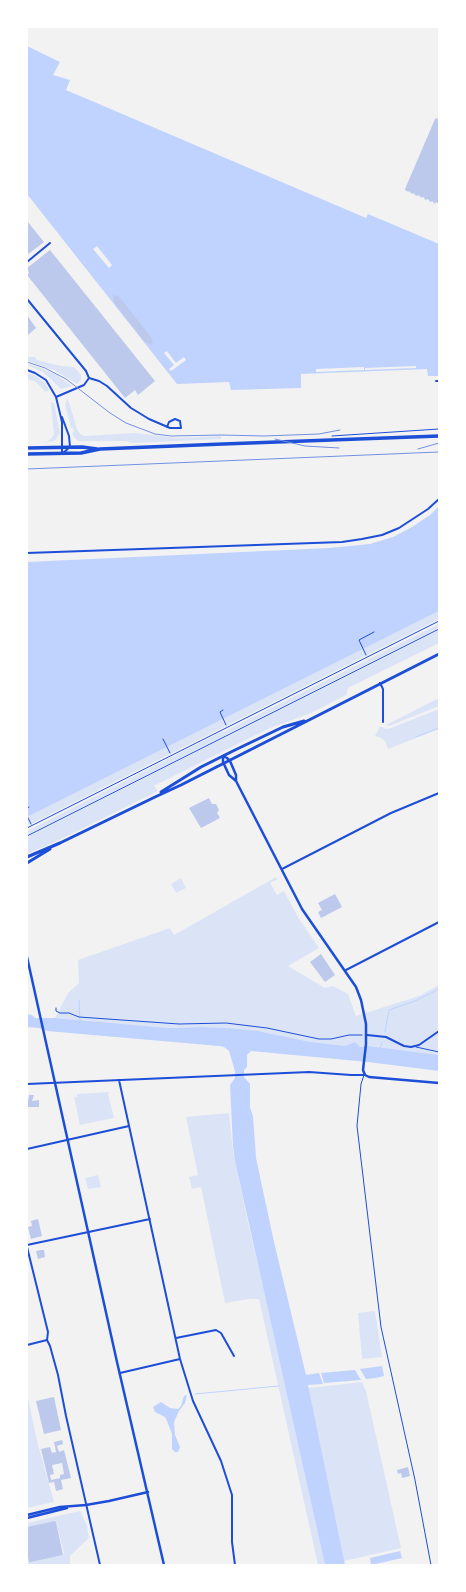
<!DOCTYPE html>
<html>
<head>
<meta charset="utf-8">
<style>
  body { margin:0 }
  #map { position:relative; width:466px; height:1592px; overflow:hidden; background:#f2f2f2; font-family:"Noto Sans",sans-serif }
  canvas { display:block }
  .frame { position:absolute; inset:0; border:28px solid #fff; pointer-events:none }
</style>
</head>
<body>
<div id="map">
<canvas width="466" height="1592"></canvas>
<div class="frame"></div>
</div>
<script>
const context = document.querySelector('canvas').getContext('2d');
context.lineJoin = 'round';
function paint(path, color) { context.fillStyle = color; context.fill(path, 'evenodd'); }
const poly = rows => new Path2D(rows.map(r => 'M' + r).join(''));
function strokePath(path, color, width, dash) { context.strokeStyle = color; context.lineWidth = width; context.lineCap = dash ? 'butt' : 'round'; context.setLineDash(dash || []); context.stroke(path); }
paint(poly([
  [27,357,35,357,37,360,61,366,74,367,81,375,81,380,77,384,54,370,27,361],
  [27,364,41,368,57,375,72,386,61,389,43,372,27,365],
  [27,373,36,376,45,383,49,390,46,392,36,382,27,379],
  [67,399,69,402,77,429,80,434,84,436,135,433,177,438,220,436,221,437,221,439,133,443,125,441,78,441,74,437,72,433,74,432,73,428,71,428,65,404],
  [51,402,54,403,55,407,60,434,58,435,57,438,54,441,42,443,48,441,54,435],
  [439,611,439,619,27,826,27,817],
  [439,624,439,628,27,835,27,831,219,733,225,731],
  [439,630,439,643,348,688,346,695,311,713,270,728,154,786,158,791,55,842,27,854,27,837],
  [439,698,439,706,389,726,386,725],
  [439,709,439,729,388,749,385,741,381,738,375,736,380,726,386,729,391,728],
  [276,877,278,879,270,883,277,895,284,891,298,917,319,948,288,966,325,988,333,986,348,994,356,1016,419,996,439,985,439,1055,369,1046,360,1047,351,1045,346,1046,311,1042,258,1031,229,1028,202,1027,169,1028,55,1018,68,993,79,983,78,960,170,928,174,935],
  [181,878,186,888,176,893,171,884],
  [110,1092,108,1094,114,1118,80,1125,74,1097,77,1097,77,1094],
  [229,1113,233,1151,249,1227,266,1298,325,1565,318,1565,259,1299,249,1299,225,1303,201,1187,192,1189,189,1177,198,1175,186,1117],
  [98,1175,101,1187,88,1189,85,1178],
  [375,1311,382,1357,362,1359,358,1313],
  [362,1382,366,1391,401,1548,344,1561,308,1388],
  [27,1393,37,1441,54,1502,27,1508],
  [80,1511,87,1526,89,1538,70,1556,70,1565,27,1565,27,1552,29,1561,31,1562,63,1555,64,1553,56,1522,54,1521,27,1527,27,1523]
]), '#dbe4f7');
paint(poly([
  [27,46,60,62,53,75,70,80,66,90,366,218,368,214,439,244,439,376,428,376,427,369,301,374,301,388,231,390,229,382,177,384,27,194],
  [439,506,439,611,27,817,27,562,329,548,370,544,393,537,412,527,430,515],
  [27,1014,32,1015,35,1018,55,1018,169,1028,202,1027,229,1028,258,1031,311,1042,346,1046,355,1042,360,1047,369,1046,439,1055,439,1071,368,1062,251,1051,247,1055,247,1067,244,1070,244,1077,250,1084,250,1107,253,1116,256,1158,274,1242,306,1375,319,1373,323,1384,308,1385,345,1565,325,1565,235,1161,233,1146,230,1085,235,1078,235,1071,229,1051,224,1047,219,1046,47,1031,39,1028,27,1027],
  [382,1366,384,1376,376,1378,366,1379,360,1369],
  [355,1370,361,1380,324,1383,321,1373],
  [187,1395,185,1403,179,1411,174,1422,175,1435,180,1447,178,1452,175,1452,172,1449,172,1434,167,1421,165,1417,155,1412,153,1407,161,1402,170,1408,178,1409,181,1406,184,1396],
  [400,1551,402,1558,371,1565,370,1558]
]), '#bfd3fe');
paint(poly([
  [97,246,112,265,109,268,93,249],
  [167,351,176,363,184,357,186,360,171,371,169,369,174,365,164,353],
  [416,366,416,368,365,370,365,368],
  [364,367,364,370,316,372,316,369]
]), '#f2f2f2');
strokePath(poly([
  [416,737,439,728],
  [79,1000,80,1021],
  [385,1032,389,1010,415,1001,439,989],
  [380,1049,382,1042],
  [195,1394,279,1386]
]), '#bfd3fe', 1);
paint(poly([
  [437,118,439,119,439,204,436,202,435,204,432,201,431,202,429,201,429,200,427,199,426,200,424,199,425,198,422,197,422,198,418,195,417,196,415,195,415,194,410,193,411,192,406,191,405,189,435,119],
  [27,221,44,242,27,255],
  [50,250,155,381,138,395,135,390,125,398,27,275,29,273,27,268],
  [113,295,118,296,121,299,150,336,153,342,151,345,144,341,115,304],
  [27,315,36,328,28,335,27,334],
  [209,798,212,804,216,804,219,810,217,813,220,818,201,828,189,808],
  [335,894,342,907,321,918,318,912,322,910,318,903],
  [321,954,335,975,325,982,310,962],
  [29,1095,34,1095,32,1101,39,1100,39,1107,27,1107],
  [38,1219,42,1236,31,1239,28,1227,32,1226,31,1221],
  [41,1250,44,1250,45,1257,38,1259,36,1251],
  [54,1397,61,1430,44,1434,36,1401],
  [62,1440,63,1444,57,1446,59,1452,64,1450,71,1478,61,1480,63,1489,56,1491,54,1482,49,1483,41,1449,50,1447,52,1453,56,1452,54,1442],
  [62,1463,64,1474,60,1475,60,1478,51,1480,50,1475,54,1474,52,1465],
  [408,1467,410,1476,402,1478,401,1473,398,1474,397,1470],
  [54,1521,56,1522,63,1555,31,1562,29,1562,27,1552,27,1527]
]), '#bdc9ec');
strokePath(poly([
  [332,436,439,429],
  [366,655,359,640,374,632],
  [223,710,220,712,226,725],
  [163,739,170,753],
  [27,808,29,807],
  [27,816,31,824],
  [27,836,439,629],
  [56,1008,56,1011,60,1013,69,1013,79,1017,179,1024,226,1023,267,1028,319,1039,331,1039,349,1035,362,1035]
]), '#1d4ed8', 1);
strokePath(poly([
  [27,828,439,621],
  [416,1047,439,1052],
  [364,1075,361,1084,357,1126,381,1327,415,1480,431,1565]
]), '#1d4ed8', 1);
strokePath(poly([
  [27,262,50,243],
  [27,299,86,371,89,378],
  [27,370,35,373,46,380,56,397,62,422,62,453],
  [89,378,99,381,107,386,131,408,149,419,170,428,181,428,180,421,175,419,169,422,167,427],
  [436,381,439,381],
  [56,397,84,385,89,378],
  [62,417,69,436,70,447,63,453],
  [27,553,342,542,362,539,382,535,399,528,428,509,439,499],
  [380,683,383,689,383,722],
  [282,869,391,813,439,793],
  [346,970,439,922],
  [367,1035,386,1037,404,1046,411,1047,419,1045,439,1031],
  [119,1080,180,1359,193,1401,221,1461,232,1495,232,1542,235,1565],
  [27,1084,309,1072,351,1075,365,1075],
  [27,1149,129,1126],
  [27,1245,150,1219],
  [27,1247,48,1332,47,1340,50,1346,58,1375,66,1416,100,1565],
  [176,1338,216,1330,221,1333,234,1356],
  [27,1345,47,1340],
  [120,1373,180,1359]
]), '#1d4ed8', 2);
strokePath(poly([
  [236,781,236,775,230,761,227,758,223,756,223,762,229,775,236,781,302,909,356,987,361,1000,366,1024,366,1044,363,1070,365,1075,369,1077,439,1083],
  [27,957,117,1362,164,1565],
  [27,1515,60,1507,86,1505,109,1501,148,1492],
  [27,1518,67,1508]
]), '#1d4ed8', 2.5);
strokePath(poly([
  [161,792,201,767,235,750,283,727,304,721],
  [27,857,60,843,155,797,181,785,439,654],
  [27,863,50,849]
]), '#1d4ed8', 3);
strokePath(poly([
  [27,448,82,447,97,449],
  [27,454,81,453,100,449,223,444,439,436]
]), '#1d4ed8', 3.5);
strokePath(poly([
  [27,362,45,368,66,379,110,413,126,423,155,434,171,436,221,435,264,436,319,434,340,430],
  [275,439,305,446,339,448],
  [418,449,439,443],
  [27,469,439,452]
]), '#7290e2', 1);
</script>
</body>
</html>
